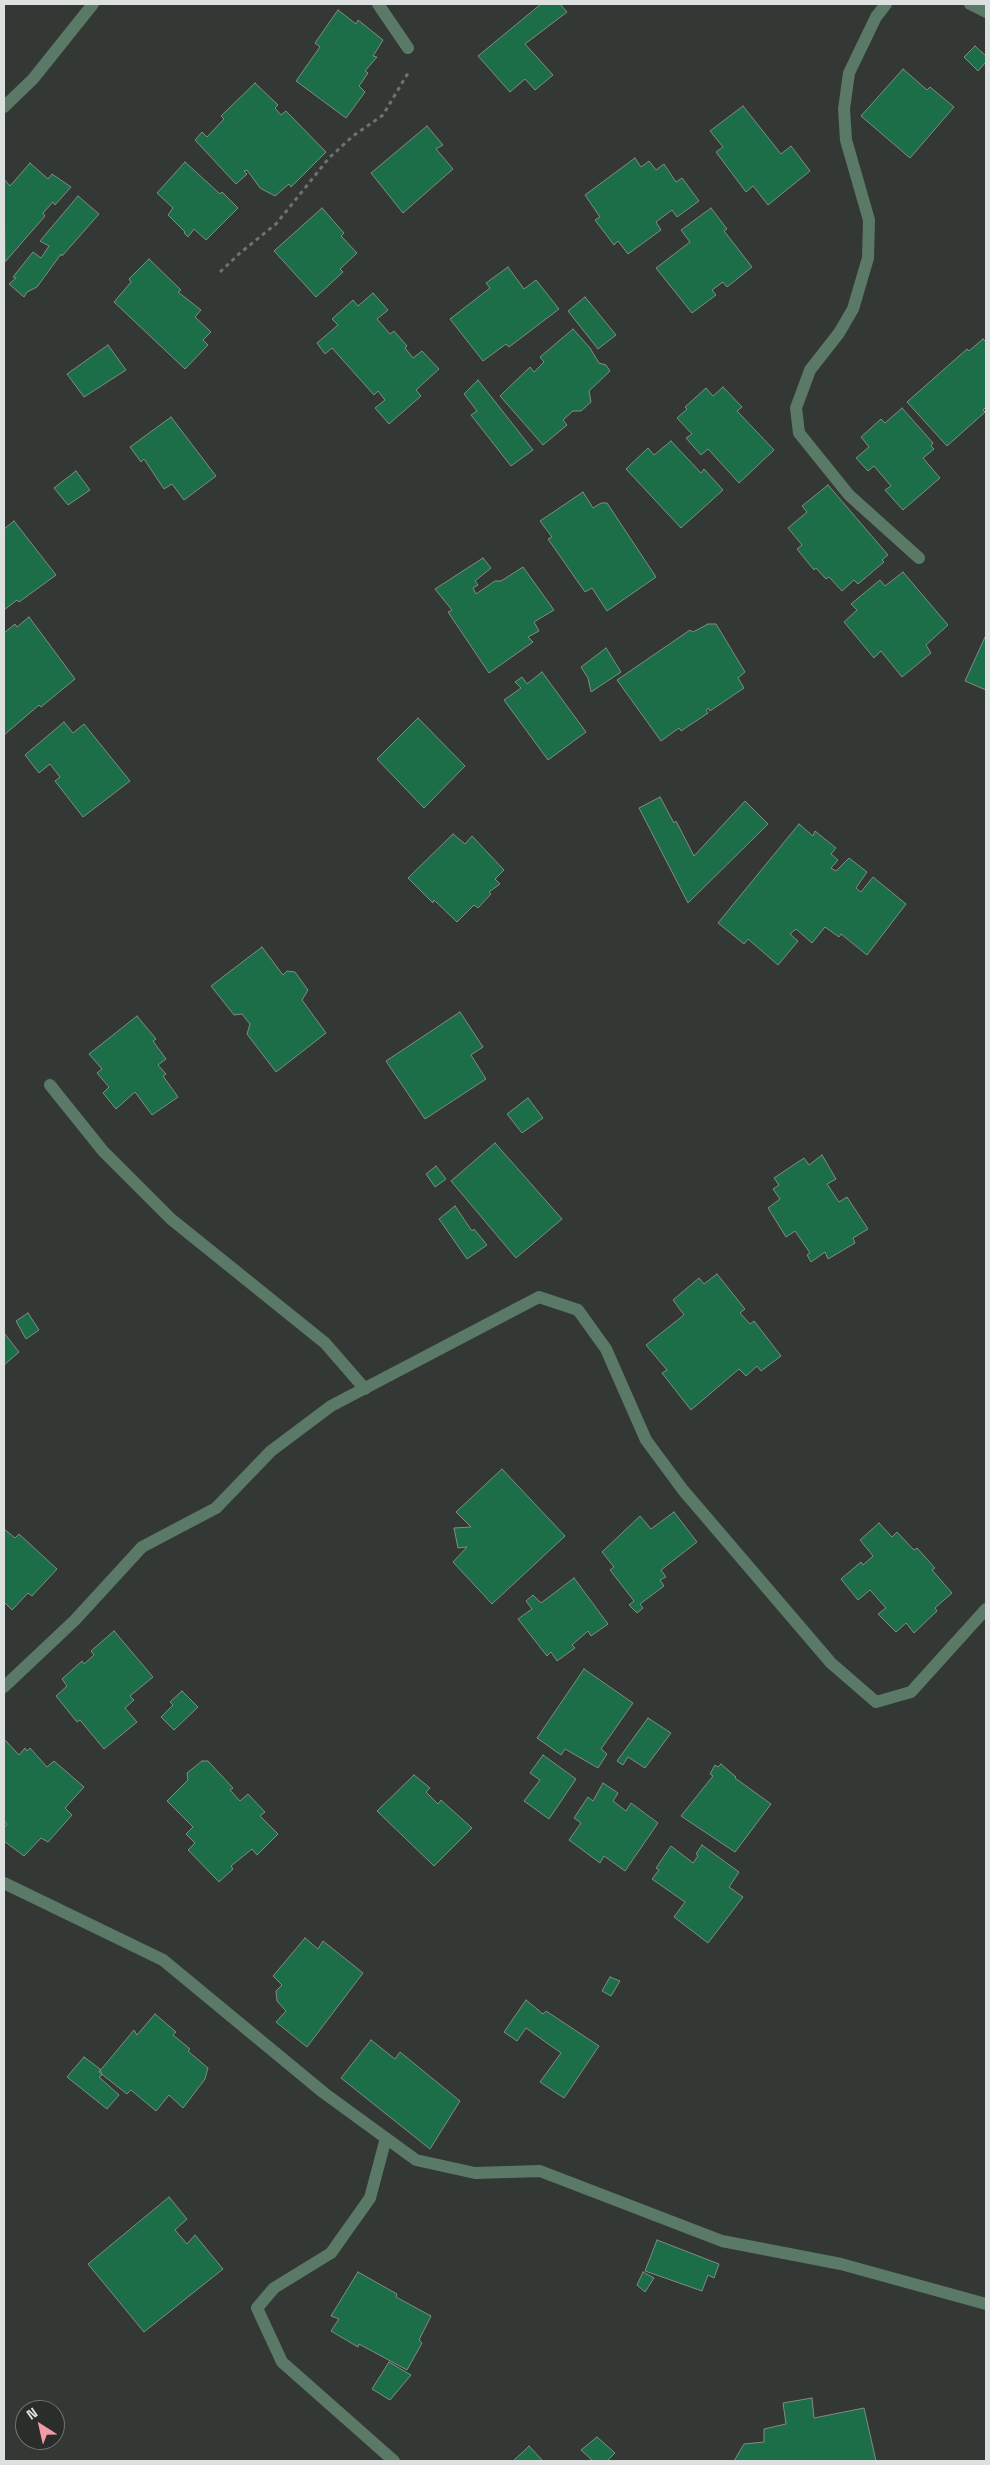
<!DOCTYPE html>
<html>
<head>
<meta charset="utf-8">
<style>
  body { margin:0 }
  #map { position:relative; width:990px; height:2465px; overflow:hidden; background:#333835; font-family:"Space Grotesk",sans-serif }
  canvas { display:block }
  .frame { position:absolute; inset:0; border:5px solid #dce0de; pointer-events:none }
  .north { position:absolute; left:15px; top:2400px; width:50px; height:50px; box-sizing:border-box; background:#292e2b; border:1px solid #717573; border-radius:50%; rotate:325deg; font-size:14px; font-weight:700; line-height:20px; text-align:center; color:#dce0de }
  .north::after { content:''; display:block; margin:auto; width:18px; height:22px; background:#f39aa8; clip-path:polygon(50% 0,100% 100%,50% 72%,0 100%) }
</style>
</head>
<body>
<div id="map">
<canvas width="990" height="2465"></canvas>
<div class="frame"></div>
<div class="north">N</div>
</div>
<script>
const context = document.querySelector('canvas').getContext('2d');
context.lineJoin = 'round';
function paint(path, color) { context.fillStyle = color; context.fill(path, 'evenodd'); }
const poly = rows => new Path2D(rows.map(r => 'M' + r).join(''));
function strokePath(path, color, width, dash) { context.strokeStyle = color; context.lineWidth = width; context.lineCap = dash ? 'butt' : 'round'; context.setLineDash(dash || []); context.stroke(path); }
const building = poly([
  [541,4,560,4,567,12,525,44,553,75,535,90,525,79,510,92,478,56,541,4],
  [338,10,356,24,358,20,383,40,373,56,377,57,365,71,368,73,359,86,365,92,346,118,296,81,320,47,315,43,338,10],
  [975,46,986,56,986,62,978,71,964,57,975,46],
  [903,69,927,90,930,87,954,107,910,158,861,116,903,69],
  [255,83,278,105,275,108,281,115,286,111,326,152,291,187,289,184,275,196,260,188,247,170,244,171,247,174,236,184,195,140,202,132,207,137,224,119,221,116,255,83],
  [743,106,781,154,791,146,810,171,768,205,753,186,746,192,716,152,723,147,710,131,743,106],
  [427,126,443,145,436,149,453,169,403,213,371,173,427,126],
  [635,158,641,167,649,161,656,170,664,164,676,182,682,178,699,201,677,217,672,210,656,222,661,230,628,254,618,241,614,245,595,220,600,217,585,195,635,158],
  [185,162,220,194,222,192,238,208,206,240,194,229,188,237,184,233,185,232,168,215,173,208,157,193,185,162],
  [30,163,48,179,52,174,71,187,55,205,53,202,43,213,45,216,5,262,4,179,10,186,30,163],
  [78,196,99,214,62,256,61,254,37,287,27,292,24,297,9,284,16,278,13,277,33,252,41,258,49,246,40,241,78,196],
  [322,208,344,233,341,236,357,253,340,269,343,272,316,297,274,251,322,208],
  [711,208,727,229,724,231,752,267,727,287,723,282,712,290,716,295,692,313,656,268,690,242,681,230,711,208],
  [149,259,181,290,178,292,201,310,195,317,211,332,203,340,208,345,185,369,114,302,131,282,129,279,149,259],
  [508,267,524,289,536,280,559,309,509,347,506,344,483,361,450,319,490,288,486,283,508,267],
  [373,293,388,310,377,319,390,334,394,331,407,346,405,348,413,358,422,351,439,369,416,390,421,396,389,424,375,408,385,400,378,391,374,395,332,348,325,354,317,343,338,325,332,319,353,300,358,306,373,293],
  [585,297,616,335,598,349,568,311,585,297],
  [573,329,590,348,599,363,606,365,610,371,589,391,591,402,581,411,573,411,563,420,567,425,543,445,500,396,530,367,534,372,544,362,540,357,573,329],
  [983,339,986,342,986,407,983,410,985,412,947,446,907,402,967,349,969,351,983,339],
  [108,345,126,370,84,397,67,374,108,345],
  [478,380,533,450,511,466,471,415,477,411,464,394,478,380],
  [723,387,742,407,737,411,774,450,739,483,708,449,701,455,686,438,692,434,677,418,687,409,685,407,706,388,713,396,723,387],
  [902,408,933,443,931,446,934,449,923,458,940,478,903,510,885,490,891,486,874,466,868,471,856,458,869,447,861,437,881,419,885,423,902,408],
  [171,417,216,476,184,500,172,484,164,489,144,459,141,462,130,447,171,417],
  [671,441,701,473,704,469,723,490,681,528,626,469,648,448,654,455,671,441],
  [76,471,90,490,68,505,54,488,76,471],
  [828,485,888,555,882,560,884,562,858,584,854,580,842,591,829,577,826,579,816,568,814,570,797,549,802,545,788,528,807,512,802,506,828,485],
  [583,492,593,508,601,503,607,503,656,577,607,611,592,588,585,592,548,539,552,537,540,521,583,492],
  [14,521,56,575,19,602,17,600,4,610,4,529,14,521],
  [483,558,491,568,475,581,478,585,473,588,476,594,495,581,501,581,523,567,554,610,534,622,539,631,528,637,533,642,489,673,448,612,452,610,435,589,483,558],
  [903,572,948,625,926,645,931,653,902,677,881,651,874,658,844,622,857,610,851,604,880,580,885,586,903,572],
  [29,617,75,679,41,707,39,705,4,735,4,633,15,624,17,627,29,617],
  [708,624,716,624,745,672,738,678,744,688,710,711,708,708,706,710,708,713,681,731,679,728,661,741,617,680,690,630,693,632,708,624],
  [986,635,986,690,965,681,986,635],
  [606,648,621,672,591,692,588,678,581,667,606,648],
  [542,672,586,732,548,760,504,700,521,688,515,682,522,677,527,684,542,672],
  [418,718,465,766,424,808,377,759,418,718],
  [64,722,73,733,84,724,130,781,83,817,55,781,60,777,50,764,39,773,25,755,64,722],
  [660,797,674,823,676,821,694,856,745,801,768,824,688,903,639,808,660,797],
  [799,824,813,836,815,831,836,848,831,854,838,860,831,868,836,871,849,858,867,872,856,888,861,892,873,877,906,904,867,955,841,934,839,937,825,927,812,943,796,929,790,934,798,941,778,965,748,939,744,944,718,923,799,824],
  [453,834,465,844,472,836,504,870,495,879,500,884,489,892,491,894,478,908,474,905,457,922,434,900,433,903,408,878,453,834],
  [262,947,283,975,287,971,295,972,308,990,302,1000,326,1033,276,1072,247,1034,250,1024,242,1014,234,1015,211,986,262,947],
  [460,1012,483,1047,471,1055,486,1079,425,1119,386,1061,460,1012],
  [137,1016,156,1039,153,1041,166,1059,158,1065,166,1074,163,1076,178,1097,152,1115,135,1092,116,1109,103,1093,109,1087,97,1073,102,1069,89,1054,137,1016],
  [528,1098,543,1118,522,1133,507,1114,528,1098],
  [495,1143,562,1219,516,1258,451,1181,495,1143],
  [822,1155,836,1179,827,1184,839,1202,847,1197,868,1229,853,1238,855,1243,828,1259,825,1252,811,1262,807,1255,810,1253,795,1231,786,1237,768,1208,780,1199,773,1189,779,1185,774,1178,804,1158,809,1165,822,1155],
  [436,1166,446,1179,435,1187,426,1174,436,1166],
  [455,1206,472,1231,474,1229,487,1245,467,1259,439,1219,455,1206],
  [717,1274,745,1309,740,1313,750,1324,754,1321,781,1356,761,1371,757,1366,746,1376,739,1369,691,1410,662,1373,667,1370,646,1345,684,1315,673,1300,699,1278,704,1284,717,1274],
  [28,1313,39,1330,26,1339,16,1321,28,1313],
  [4,1333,19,1352,4,1365,4,1333],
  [502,1469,565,1536,492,1604,453,1562,467,1547,458,1548,454,1528,471,1527,456,1512,502,1469],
  [674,1512,697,1542,661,1570,666,1577,660,1580,664,1586,640,1604,643,1608,637,1613,629,1605,634,1601,610,1570,614,1567,602,1552,640,1516,651,1529,674,1512],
  [879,1523,892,1537,897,1532,914,1550,917,1548,935,1568,932,1570,952,1593,935,1608,937,1611,914,1633,906,1623,896,1632,878,1614,886,1608,870,1590,858,1600,841,1579,861,1562,863,1565,873,1556,860,1540,879,1523],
  [4,1529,15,1538,19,1534,57,1569,32,1596,28,1593,12,1610,4,1602,4,1529],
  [574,1578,608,1624,591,1636,588,1631,572,1645,575,1648,557,1661,551,1652,547,1656,518,1619,532,1609,526,1601,533,1595,541,1603,574,1578],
  [114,1631,153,1677,130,1696,134,1700,125,1708,137,1722,104,1749,80,1720,77,1722,56,1696,67,1686,62,1679,82,1661,84,1664,94,1655,91,1651,114,1631],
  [584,1669,633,1703,601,1749,607,1754,598,1768,565,1749,561,1755,537,1738,584,1669],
  [182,1691,198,1707,174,1730,161,1717,173,1705,170,1702,182,1691],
  [648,1718,671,1733,645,1768,628,1757,623,1765,617,1761,648,1718],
  [4,1739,19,1755,25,1748,27,1751,30,1748,47,1767,54,1761,84,1787,65,1808,72,1815,48,1842,41,1838,24,1856,4,1841,4,1828,7,1824,4,1821,4,1739],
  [543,1755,576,1779,549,1819,524,1801,540,1780,530,1773,543,1755],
  [202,1761,208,1761,233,1788,230,1790,240,1801,248,1794,265,1812,260,1816,278,1834,257,1855,252,1849,231,1866,233,1869,219,1882,188,1850,195,1843,186,1834,193,1827,167,1801,188,1780,187,1773,202,1761],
  [721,1764,736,1777,735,1778,771,1804,735,1852,681,1816,713,1776,710,1774,715,1765,718,1767,721,1764],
  [414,1775,430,1788,426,1792,438,1804,441,1800,472,1828,434,1866,377,1811,414,1775],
  [603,1783,618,1793,613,1801,626,1811,631,1803,658,1823,625,1871,604,1856,600,1863,569,1840,581,1823,574,1818,588,1797,593,1801,603,1783],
  [702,1845,739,1872,729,1887,743,1897,708,1943,674,1917,685,1902,652,1879,659,1870,656,1868,671,1846,693,1863,698,1856,696,1854,702,1845],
  [305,1938,318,1949,323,1941,363,1973,307,2047,276,2022,286,2011,277,2001,276,1991,282,1985,273,1976,305,1938],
  [610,1977,620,1981,611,1996,602,1991,610,1977],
  [526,2000,543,2014,546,2011,599,2046,564,2098,540,2082,561,2053,526,2028,517,2041,504,2032,526,2000],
  [155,2014,176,2032,173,2035,190,2049,188,2051,208,2068,205,2079,183,2108,169,2095,156,2111,131,2090,127,2094,99,2072,134,2030,137,2035,155,2014],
  [371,2040,395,2059,400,2052,460,2101,430,2149,341,2078,371,2040],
  [84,2057,100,2069,102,2075,99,2077,119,2095,107,2109,67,2077,84,2057],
  [169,2197,187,2219,175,2230,187,2244,195,2235,223,2269,144,2332,88,2264,169,2197],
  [657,2240,719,2264,714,2278,708,2275,702,2291,645,2271,657,2240],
  [358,2272,397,2294,396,2297,431,2316,419,2340,422,2343,407,2370,359,2344,358,2347,331,2331,339,2319,331,2316,358,2272],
  [643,2272,654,2278,645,2292,637,2285,643,2272],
  [389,2362,411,2375,390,2400,372,2389,389,2362],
  [812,2398,814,2418,864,2408,876,2461,734,2461,744,2444,764,2442,764,2429,786,2424,783,2403,812,2398],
  [597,2437,615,2453,607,2461,593,2461,581,2450,597,2437],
  [529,2446,543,2461,513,2461,525,2450,529,2446]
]);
paint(building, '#1b6e47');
strokePath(building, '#848a86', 1);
strokePath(poly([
  [220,272,240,253,276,224,329,158,353,136,383,115,408,73]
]), '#6e7270', 3, [4, 4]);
strokePath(poly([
  [378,4,408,48],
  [886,4,876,17,849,73,844,109,846,140,869,220,868,258,853,309,839,333,810,370,796,408,799,433,849,495,919,558],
  [970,4,986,12],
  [4,107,33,79,93,4],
  [50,1085,103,1151,171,1219,325,1343,365,1389],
  [4,1687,75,1620,142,1547,216,1508,271,1451,331,1406,539,1297,578,1310,606,1349,646,1440,683,1490,831,1663,876,1702,911,1692,986,1609],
  [4,1883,163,1960,324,2093,416,2160,475,2173,540,2171,722,2241,841,2264,986,2304],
  [386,2138,370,2198,331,2253,274,2288,257,2308,282,2362,394,2461]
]), '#5b7967', 12);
</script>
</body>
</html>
